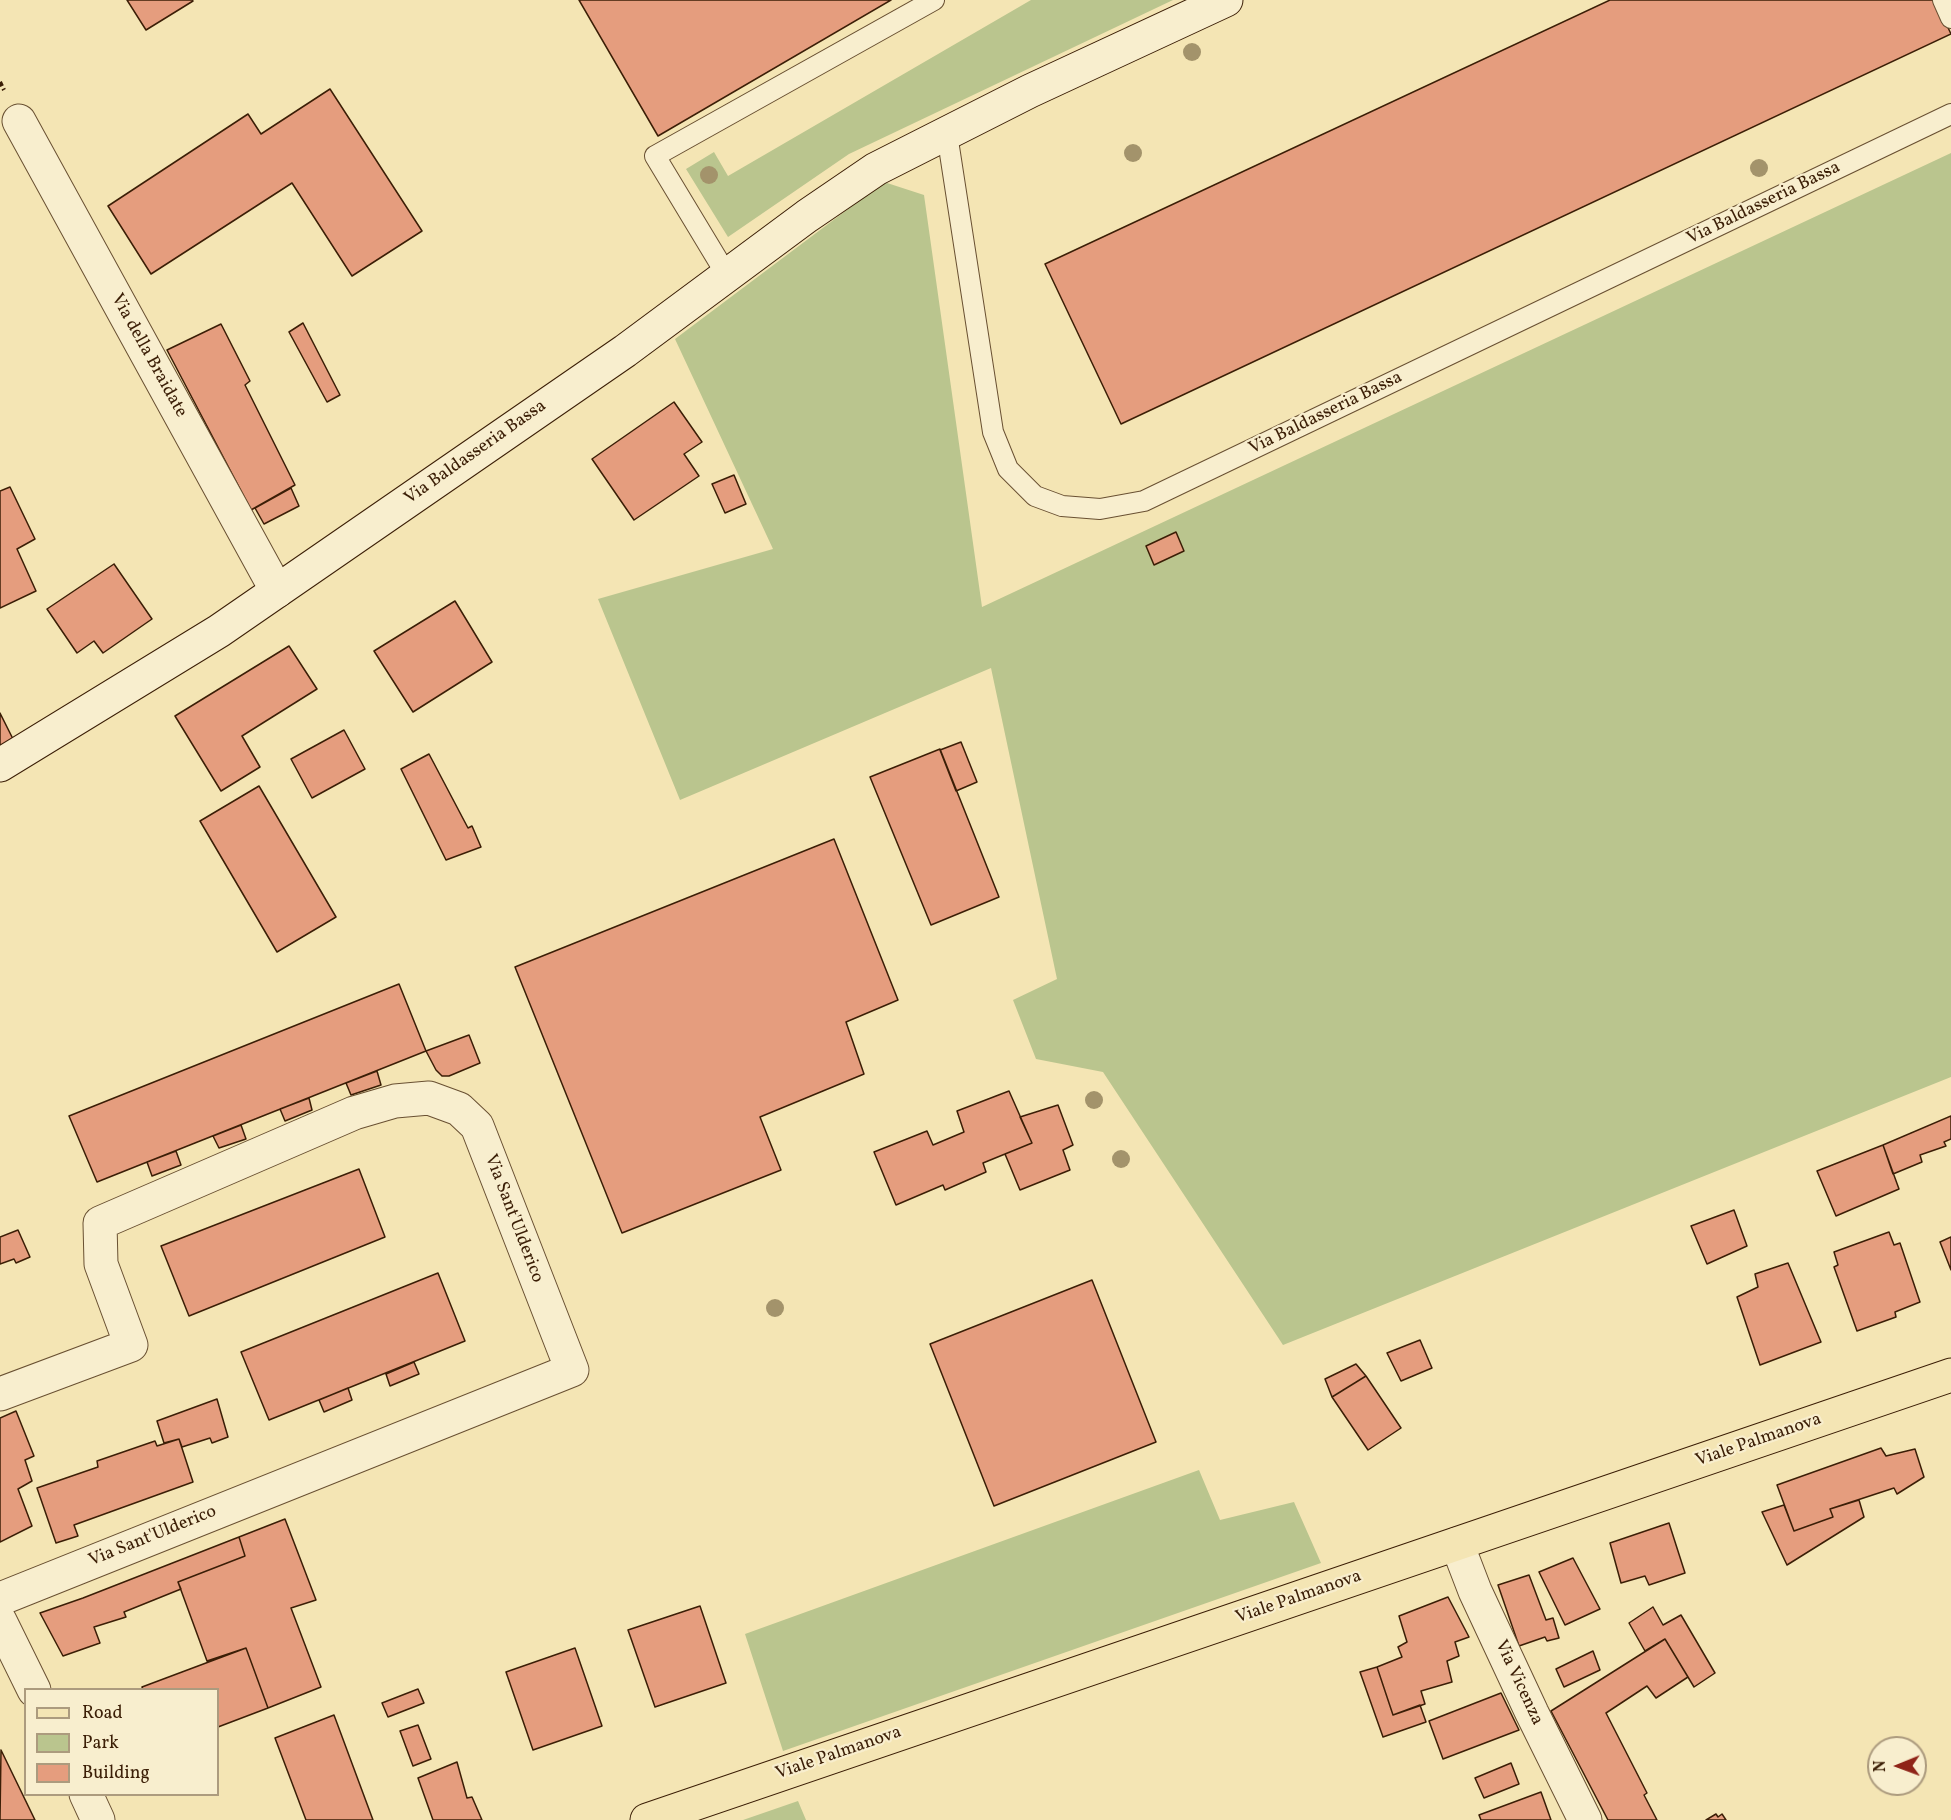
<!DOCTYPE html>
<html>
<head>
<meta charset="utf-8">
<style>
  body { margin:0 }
  #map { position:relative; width:1951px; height:1820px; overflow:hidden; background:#f4e5b4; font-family:Vollkorn,serif }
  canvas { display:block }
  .legend { position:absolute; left:24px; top:1688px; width:195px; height:108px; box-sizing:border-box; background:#f8eece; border:2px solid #ac9b7e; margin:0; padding:8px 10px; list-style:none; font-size:18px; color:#3b1e06 }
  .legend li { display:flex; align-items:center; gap:12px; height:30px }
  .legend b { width:30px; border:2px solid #ac9b7e }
  .north { position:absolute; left:1867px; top:1736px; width:60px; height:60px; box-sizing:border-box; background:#f8eece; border:2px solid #ac9b7e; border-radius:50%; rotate:269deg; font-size:16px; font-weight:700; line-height:24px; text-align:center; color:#3b1e06 }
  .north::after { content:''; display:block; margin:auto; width:21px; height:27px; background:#8f2418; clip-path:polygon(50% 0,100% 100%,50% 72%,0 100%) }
</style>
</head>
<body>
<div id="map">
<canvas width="1951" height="1820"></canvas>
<ul class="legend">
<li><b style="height:8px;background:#f4e5b4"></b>Road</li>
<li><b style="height:16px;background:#bac58e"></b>Park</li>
<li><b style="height:16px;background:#e59d7e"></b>Building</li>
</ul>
<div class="north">N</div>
</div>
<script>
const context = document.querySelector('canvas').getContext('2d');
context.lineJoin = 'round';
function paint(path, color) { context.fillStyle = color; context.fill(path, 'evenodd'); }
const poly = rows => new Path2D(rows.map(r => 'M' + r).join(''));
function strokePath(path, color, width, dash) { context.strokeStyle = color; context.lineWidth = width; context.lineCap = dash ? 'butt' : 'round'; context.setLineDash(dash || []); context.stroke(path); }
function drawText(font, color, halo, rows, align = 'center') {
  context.font = font + ' Vollkorn,serif'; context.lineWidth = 4.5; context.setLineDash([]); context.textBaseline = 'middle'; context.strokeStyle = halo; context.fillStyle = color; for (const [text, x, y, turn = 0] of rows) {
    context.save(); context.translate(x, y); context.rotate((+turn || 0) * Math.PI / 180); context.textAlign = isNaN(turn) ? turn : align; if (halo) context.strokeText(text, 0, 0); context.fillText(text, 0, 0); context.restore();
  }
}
paint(poly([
  [1031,0,1173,0,849,154,728,237,686,169,714,152,728,176],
  [1951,153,1951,1077,1283,1345,1103,1072,1036,1059,1013,1000,1057,979,991,668,680,800,598,599,773,549,675,339,884,182,924,195,982,607],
  [1199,1470,1220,1520,1294,1502,1321,1563,783,1751,745,1634],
  [798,1801,806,1820,743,1820]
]), '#bac58e');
const building = poly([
  [127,0,192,0,193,1,146,30,127,0],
  [579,0,891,0,658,136,579,0],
  [1610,0,1935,0,1951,34,1121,424,1045,264,1610,0],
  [330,89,422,231,352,276,292,183,151,274,108,206,248,114,261,134,330,89],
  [303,323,340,395,327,402,289,332,303,323],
  [221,324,250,381,245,385,295,485,251,510,167,350,221,324],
  [674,402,702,442,684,454,699,476,634,520,592,459,674,402],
  [734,475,746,504,725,513,712,484,734,475],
  [10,487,35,539,17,549,36,591,0,608,0,491,10,487],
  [291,488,299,506,264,524,255,508,291,488],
  [1176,532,1184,551,1154,565,1146,546,1176,532],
  [114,564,152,619,103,653,94,641,77,653,47,609,114,564],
  [455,601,492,662,413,712,374,651,455,601],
  [289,646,317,689,242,736,260,767,221,791,175,716,289,646],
  [0,713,14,741,0,748,0,713],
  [344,730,365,769,312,798,291,759,344,730],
  [961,742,977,782,956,791,940,750,961,742],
  [940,749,999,897,931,925,870,777,940,749],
  [429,754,468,828,472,826,481,847,446,860,401,769,429,754],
  [259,786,336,917,277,952,200,821,259,786],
  [834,839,898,1000,846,1022,864,1074,760,1117,781,1170,622,1233,515,967,834,839],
  [399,984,426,1051,97,1182,69,1116,399,984],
  [469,1035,480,1063,449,1076,442,1076,436,1070,426,1051,469,1035],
  [377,1071,381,1085,351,1095,346,1083,377,1071],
  [1009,1091,1032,1143,983,1163,986,1172,945,1190,943,1185,896,1205,874,1152,927,1131,933,1145,964,1132,957,1111,1009,1091],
  [309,1098,312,1110,285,1121,280,1109,309,1098],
  [1058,1105,1073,1145,1063,1150,1070,1170,1020,1190,1005,1154,1032,1143,1020,1117,1058,1105],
  [1951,1116,1951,1139,1944,1142,1946,1146,1920,1155,1922,1162,1893,1174,1883,1145,1951,1116],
  [241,1125,246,1139,219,1148,213,1136,241,1125],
  [1883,1145,1899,1189,1836,1216,1817,1171,1883,1145],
  [176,1151,181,1165,152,1176,147,1162,176,1151],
  [359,1169,385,1237,189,1316,161,1246,359,1169],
  [1734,1210,1747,1246,1707,1264,1691,1226,1734,1210],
  [18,1230,30,1257,16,1263,14,1259,0,1264,0,1237,18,1230],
  [1889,1232,1894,1245,1900,1243,1920,1302,1895,1312,1896,1317,1857,1331,1834,1267,1838,1265,1834,1252,1889,1232],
  [1951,1237,1951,1270,1940,1242,1951,1237],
  [1788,1263,1821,1342,1760,1365,1737,1297,1758,1287,1755,1274,1788,1263],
  [438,1273,465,1341,269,1420,241,1352,438,1273],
  [1092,1280,1156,1442,994,1506,930,1344,1092,1280],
  [1420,1340,1432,1368,1401,1381,1387,1353,1420,1340],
  [414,1362,419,1374,390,1386,386,1374,414,1362],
  [1356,1364,1366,1376,1332,1397,1325,1379,1356,1364],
  [1366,1376,1401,1428,1368,1450,1332,1397,1366,1376],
  [348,1388,352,1400,324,1412,319,1400,348,1388],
  [217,1399,228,1437,212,1443,210,1438,182,1447,179,1439,164,1443,157,1421,217,1399],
  [16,1411,34,1456,25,1460,32,1481,18,1489,32,1526,0,1542,0,1418,16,1411],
  [179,1439,193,1482,74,1525,78,1536,56,1543,37,1488,98,1467,97,1461,155,1441,157,1446,179,1439],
  [1881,1448,1886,1456,1915,1449,1924,1477,1897,1494,1894,1488,1830,1509,1833,1517,1794,1531,1777,1485,1881,1448],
  [1859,1500,1864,1517,1787,1565,1762,1512,1784,1505,1794,1531,1833,1517,1830,1509,1859,1500],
  [285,1519,316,1600,291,1608,321,1687,268,1708,246,1648,207,1661,178,1582,245,1556,239,1537,285,1519],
  [1669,1523,1685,1573,1649,1585,1645,1576,1621,1583,1610,1543,1669,1523],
  [239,1537,245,1556,178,1582,181,1589,124,1612,126,1617,94,1627,100,1643,63,1656,40,1613,83,1598,239,1537],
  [1573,1558,1600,1609,1565,1625,1539,1572,1573,1558],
  [1529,1575,1546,1620,1553,1618,1559,1638,1547,1641,1545,1637,1519,1646,1498,1585,1529,1575],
  [1448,1597,1469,1637,1455,1642,1459,1656,1447,1661,1452,1682,1421,1691,1425,1704,1393,1715,1377,1667,1402,1657,1398,1647,1407,1642,1399,1616,1448,1597],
  [700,1606,726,1683,655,1707,628,1630,700,1606],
  [1653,1607,1663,1625,1681,1615,1715,1673,1694,1687,1665,1639,1645,1651,1629,1623,1653,1607],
  [1665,1639,1688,1677,1656,1698,1647,1686,1606,1713,1647,1793,1644,1795,1657,1820,1608,1820,1551,1711,1665,1639],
  [246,1648,268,1708,218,1727,218,1690,143,1690,142,1687,246,1648],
  [575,1648,602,1726,533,1750,506,1672,575,1648],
  [1593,1651,1600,1670,1564,1687,1556,1669,1593,1651],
  [1377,1667,1393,1715,1420,1705,1426,1722,1383,1737,1360,1672,1377,1667],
  [418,1689,424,1703,388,1717,382,1703,418,1689],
  [1501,1693,1519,1730,1443,1759,1429,1721,1501,1693],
  [334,1715,373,1820,306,1820,275,1738,334,1715],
  [418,1725,431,1759,413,1766,400,1731,418,1725],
  [1,1750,35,1820,0,1820,1,1750],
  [457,1762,467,1798,472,1797,482,1820,433,1820,418,1778,457,1762],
  [1511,1763,1519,1784,1484,1798,1475,1778,1511,1763],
  [1541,1792,1551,1820,1481,1820,1479,1815,1541,1792],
  [1716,1814,1718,1817,1722,1814,1726,1820,1706,1820,1716,1814]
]);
paint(building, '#e59d7e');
strokePath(building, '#3b1e06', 1.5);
const lane = poly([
  [1943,0,1951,18],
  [947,134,993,432,1008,469,1035,496,1062,506,1100,509,1144,501,1951,114],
  [728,277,655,156,934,0]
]);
const street = poly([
  [19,121,277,591],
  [0,1394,131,1345,101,1264,100,1223,354,1113,395,1101,429,1098,459,1109,477,1126,572,1370,0,1599],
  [1457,1544,1475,1591,1532,1713,1585,1820],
  [0,1621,34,1690],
  [86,1794,98,1820]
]);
const secondary = poly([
  [0,765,219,631,625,351,807,216,876,169,1030,91,1226,0]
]);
const primary = poly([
  [647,1820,1951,1375]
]);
strokePath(lane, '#695032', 22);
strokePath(street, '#695032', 35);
strokePath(secondary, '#3b1e06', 35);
strokePath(primary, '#3b1e06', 35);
strokePath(poly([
  [0,82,4,90]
]), '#3b1e06', 4, [4.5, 3]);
strokePath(lane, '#f8eece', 20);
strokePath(street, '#f8eece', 33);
strokePath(secondary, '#f8eece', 33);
strokePath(primary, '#f4e5b4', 33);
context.fillStyle = '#a3936b';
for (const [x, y] of [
  [1192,52],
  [1133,153],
  [1759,168],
  [709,175],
  [1094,1100],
  [1121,1159],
  [775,1308]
]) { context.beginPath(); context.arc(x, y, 9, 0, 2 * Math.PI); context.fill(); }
drawText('18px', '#3b1e06', '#f8eece', [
  ["Via Baldasseria Bassa",1764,204,-26],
  ["Via della Braidate",148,356,61],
  ["Via Baldasseria Bassa",1326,414,-26],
  ["Via Baldasseria Bassa",476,453,-35],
  ["Via Sant'Ulderico",513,1219,69],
  ["Viale Palmanova",1759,1441,-19],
  ["Via Sant'Ulderico",153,1537,-22],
  ["Viale Palmanova",1299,1598,-19],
  ["Via Vicenza",1518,1683,65],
  ["Viale Palmanova",839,1754,-19]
]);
</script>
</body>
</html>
